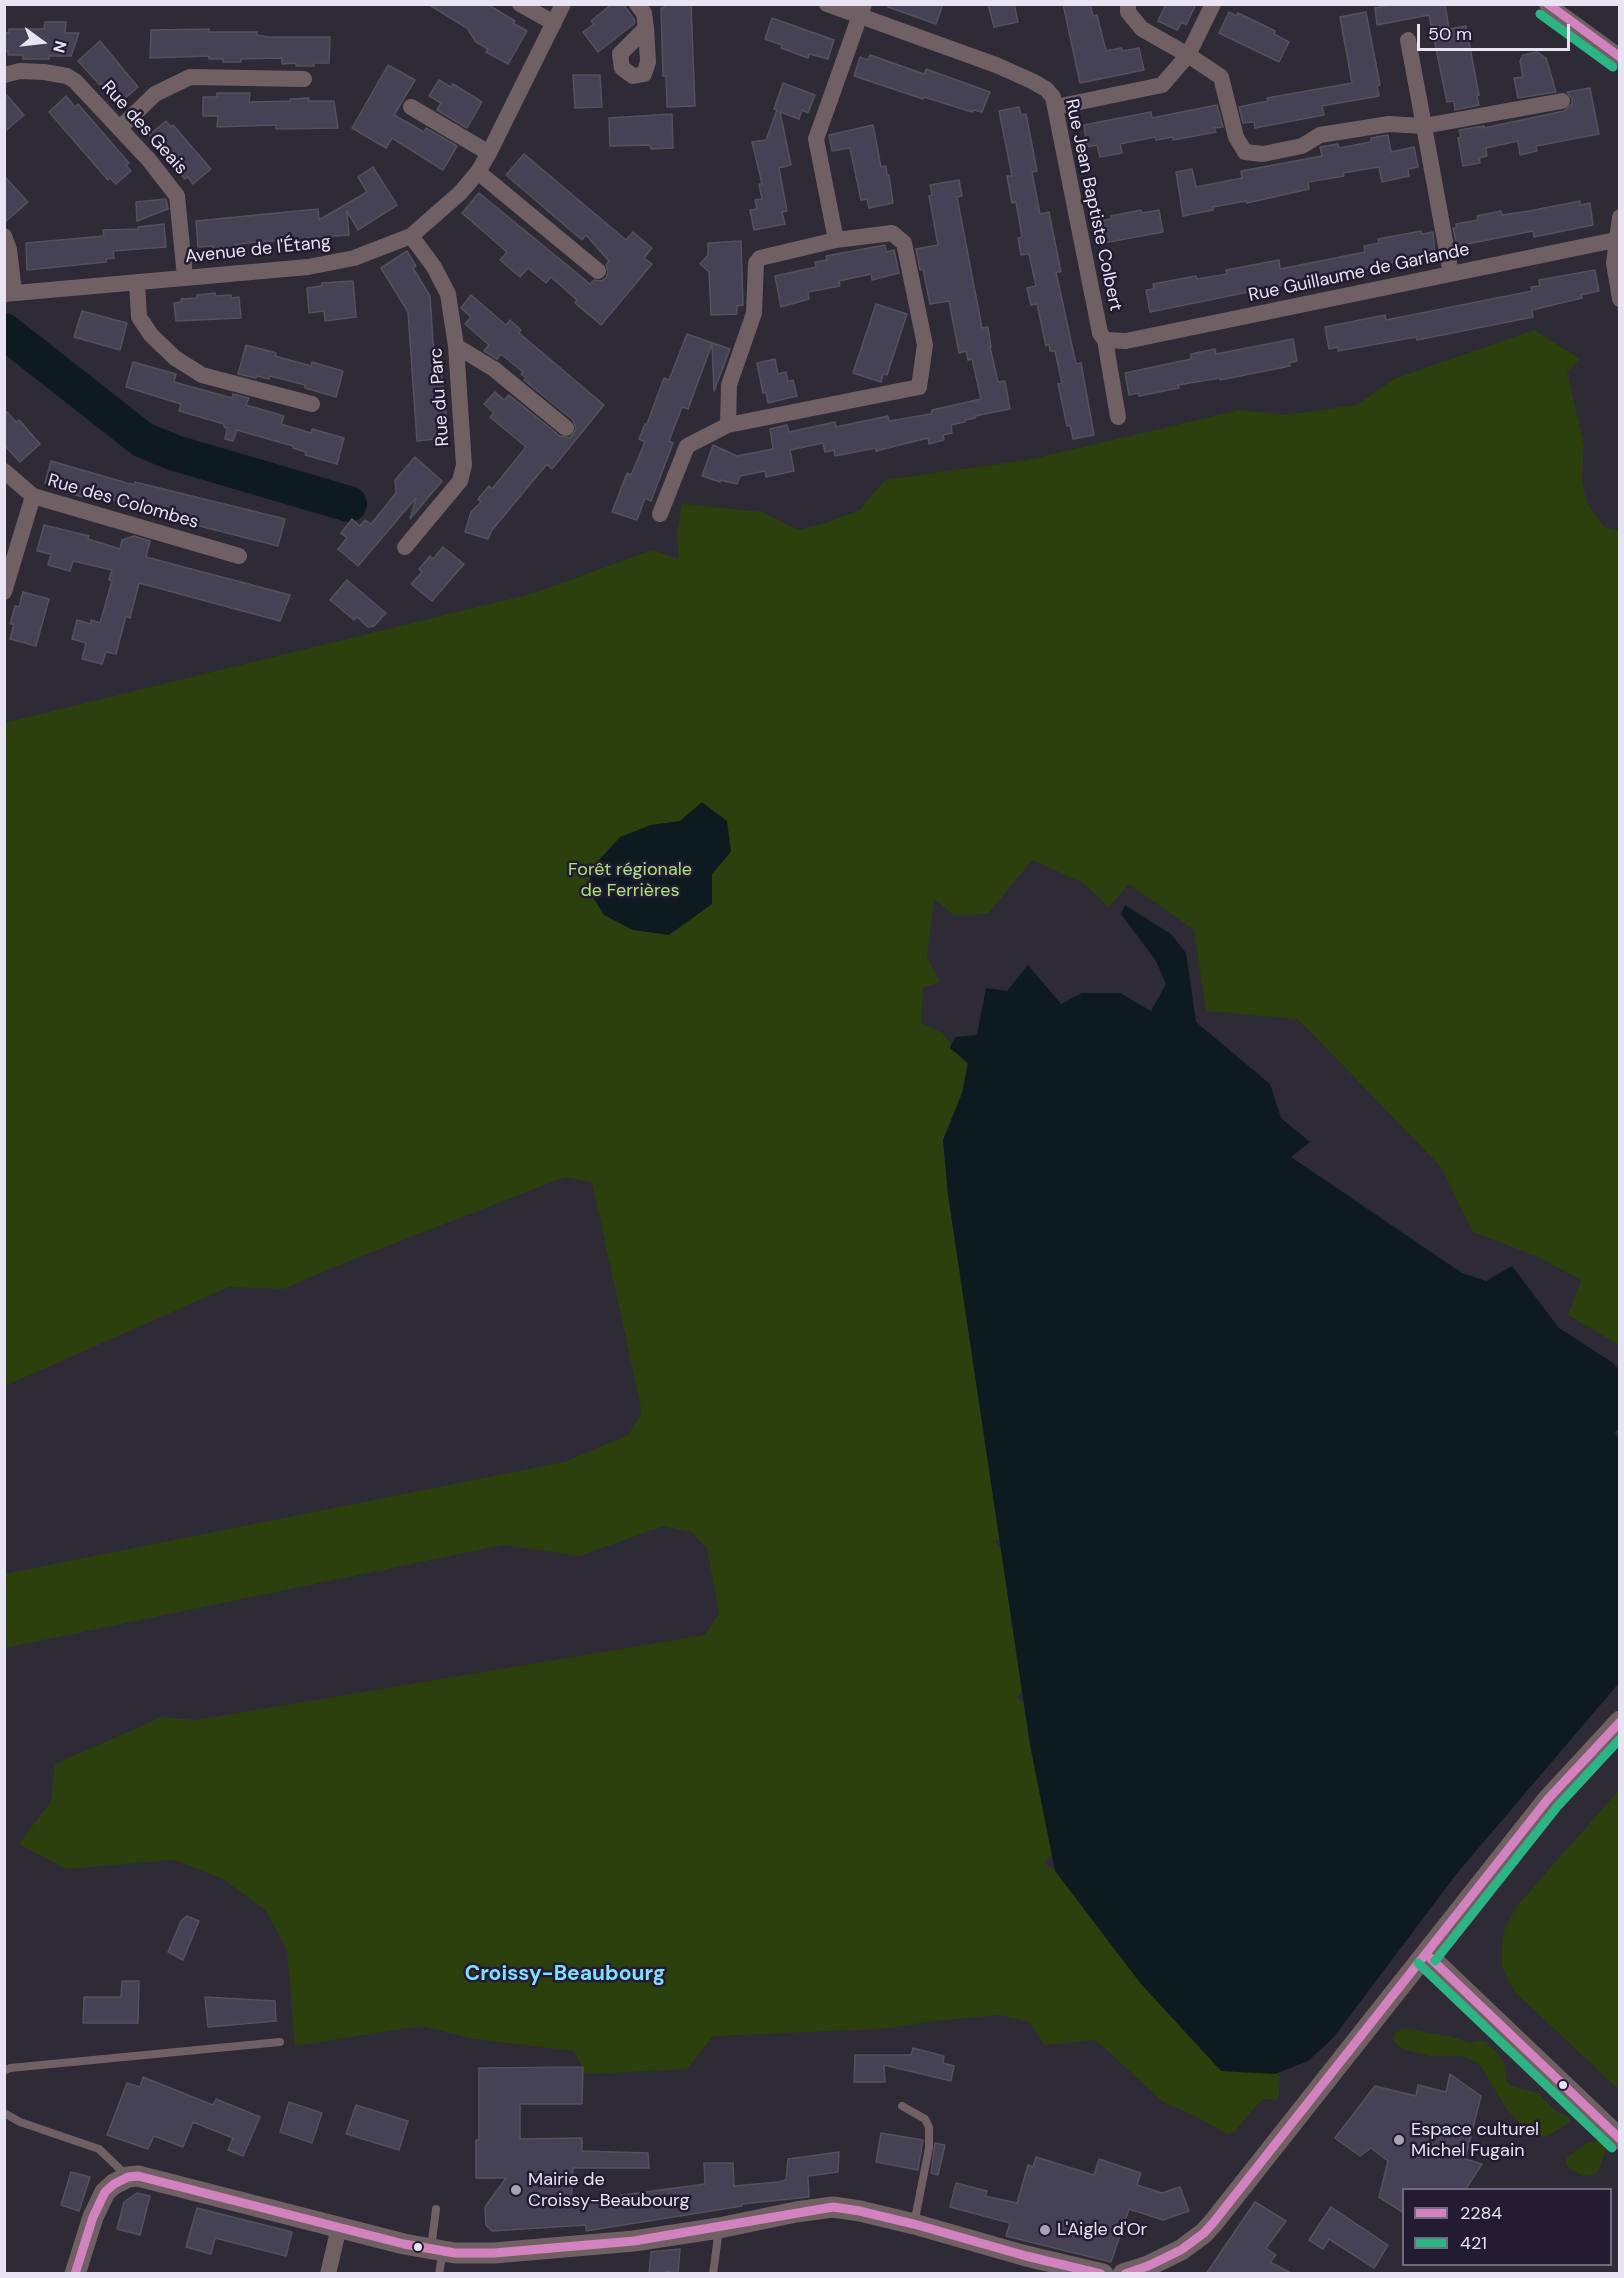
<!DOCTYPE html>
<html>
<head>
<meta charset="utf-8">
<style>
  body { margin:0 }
  #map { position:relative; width:1624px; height:2278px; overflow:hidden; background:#2e2a36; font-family:"DM Sans",sans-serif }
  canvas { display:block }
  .frame { position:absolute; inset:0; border:6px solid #e8e4f3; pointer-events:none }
  .legend { position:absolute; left:1402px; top:2188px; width:210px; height:78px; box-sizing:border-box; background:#231b31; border:2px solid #726b7f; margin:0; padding:8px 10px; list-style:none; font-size:18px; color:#e8e4f3 }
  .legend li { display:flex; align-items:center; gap:12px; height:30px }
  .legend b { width:30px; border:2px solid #726b7f }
  .north { position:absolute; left:12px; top:12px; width:60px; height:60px; -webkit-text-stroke:4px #231b31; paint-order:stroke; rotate:105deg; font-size:16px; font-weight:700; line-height:24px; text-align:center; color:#e8e4f3 }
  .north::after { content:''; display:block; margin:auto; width:21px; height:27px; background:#e8e4f3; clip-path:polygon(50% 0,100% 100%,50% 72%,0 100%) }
  .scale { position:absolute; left:1417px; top:24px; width:153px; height:27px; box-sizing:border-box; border:3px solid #e8e4f3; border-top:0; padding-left:8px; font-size:18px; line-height:21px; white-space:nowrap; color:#e8e4f3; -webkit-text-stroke:4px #231b31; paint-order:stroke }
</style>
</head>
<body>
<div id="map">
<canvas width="1624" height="2278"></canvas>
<div class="frame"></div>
<ul class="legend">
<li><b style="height:8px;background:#d282be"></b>2284</li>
<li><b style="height:8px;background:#2db484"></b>421</li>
</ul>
<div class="north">N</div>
<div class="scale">50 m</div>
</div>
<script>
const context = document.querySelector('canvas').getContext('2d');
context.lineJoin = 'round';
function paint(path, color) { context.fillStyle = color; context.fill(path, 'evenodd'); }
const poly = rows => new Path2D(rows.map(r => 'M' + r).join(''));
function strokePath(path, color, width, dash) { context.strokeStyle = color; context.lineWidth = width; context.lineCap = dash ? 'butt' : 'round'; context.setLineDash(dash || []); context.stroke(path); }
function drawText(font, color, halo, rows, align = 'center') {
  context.font = font + ' "DM Sans",sans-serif'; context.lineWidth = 5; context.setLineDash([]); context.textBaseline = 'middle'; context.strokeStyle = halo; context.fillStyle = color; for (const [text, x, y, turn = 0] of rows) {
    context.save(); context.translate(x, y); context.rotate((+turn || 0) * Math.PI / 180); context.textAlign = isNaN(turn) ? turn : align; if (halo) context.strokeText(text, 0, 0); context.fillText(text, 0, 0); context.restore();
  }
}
paint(poly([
  [1534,330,1580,359,1567,372,1584,445,1582,482,1587,503,1604,527,1620,531,1619,1345,1568,1315,1581,1280,1536,1256,1473,1232,1441,1167,1298,1019,1206,1011,1194,930,1129,884,1109,907,1082,882,1032,860,988,914,954,915,934,899,927,957,940,982,923,988,921,1023,942,1033,975,1075,1022,1539,994,1541,1024,1575,1021,1608,1009,1625,1034,1642,1042,1671,1017,1697,1038,1713,1061,1844,1044,1863,1076,1884,1276,2071,1280,2077,1279,2096,1276,2100,1264,2099,1257,2105,1234,2132,1228,2134,1189,2113,1164,2103,1096,2040,1045,2045,1029,2022,999,2015,934,2021,882,2029,713,2036,687,2069,586,2074,574,2051,474,2039,422,2026,295,2046,287,1950,266,1911,223,1879,174,1860,66,1869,19,1844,51,1801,55,1764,162,1717,196,1720,705,1635,719,1613,707,1548,691,1532,663,1526,580,1556,503,1545,5,1648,5,1574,565,1462,628,1435,642,1413,592,1182,565,1177,352,1260,283,1289,229,1287,5,1386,4,723,535,593,652,550,679,559,677,531,682,504,762,512,799,530,829,522,860,510,885,480,1028,460,1240,410,1284,415,1357,405,1394,379],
  [1619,1790,1619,2090,1516,1993,1507,1979,1502,1965,1502,1945,1504,1931,1516,1907],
  [1405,2029,1450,2036,1470,2043,1481,2040,1487,2042,1504,2061,1507,2081,1511,2086,1539,2093,1553,2109,1570,2118,1570,2122,1548,2136,1535,2136,1520,2125,1518,2121,1508,2111,1480,2065,1472,2060,1459,2056,1429,2056,1406,2050,1398,2046,1393,2038,1396,2032],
  [1589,2142,1601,2142,1605,2146,1604,2155,1599,2170,1594,2175,1583,2176,1571,2169,1566,2165,1566,2160,1567,2157]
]), '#2b400c');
paint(poly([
  [702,802,727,821,731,852,712,874,712,904,669,935,633,930,604,915,587,888,596,863,620,837,651,825,680,821],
  [1125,905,1171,934,1186,953,1196,1022,1270,1084,1281,1118,1310,1142,1291,1157,1462,1273,1486,1281,1512,1266,1559,1328,1613,1363,1619,1370,1619,1428,1615,1433,1620,1440,1619,1683,1458,1872,1333,2038,1308,2061,1275,2074,1221,2071,1141,1984,1055,1871,1030,1745,948,1195,943,1140,962,1093,968,1063,950,1048,955,1037,977,1035,986,988,1007,991,1028,965,1061,1004,1082,993,1120,993,1151,1011,1166,984,1156,961,1121,914]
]), '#0d1b21');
strokePath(poly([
  [4,331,143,440,175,453,349,504]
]), '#0d1b21', 36);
const building = poly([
  [428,4,487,4,515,21,513,23,527,31,508,64,486,52,488,49,476,42,467,28,428,4],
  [612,4,623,4,634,19,635,23,598,52,583,32,594,24,591,21,612,4],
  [664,4,691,4,695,106,667,107,666,76,663,76,661,8,664,8,664,4],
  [889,4,943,4,936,24,888,7,889,4],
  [988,4,1014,4,1018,22,994,27,988,4],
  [1063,4,1090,4,1093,16,1097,15,1106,51,1121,48,1123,51,1139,48,1144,70,1080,83,1063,4],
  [1166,4,1196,4,1186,25,1182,22,1177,30,1158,21,1166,4],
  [1396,4,1445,4,1449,29,1466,26,1479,95,1477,96,1479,105,1455,110,1454,101,1447,102,1429,15,1377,25,1375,8,1396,4],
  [1229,12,1236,16,1238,13,1263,25,1275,31,1274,34,1289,42,1279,62,1219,33,1229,12],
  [1366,12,1380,85,1377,86,1379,96,1322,106,1324,115,1255,128,1254,122,1243,123,1239,107,1268,101,1267,98,1352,83,1340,17,1366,12],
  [772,18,834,40,828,59,809,54,808,58,781,48,782,45,765,39,772,18],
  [45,22,66,22,65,33,79,33,71,56,49,56,49,59,23,59,23,55,8,55,8,51,4,51,4,32,9,33,9,29,44,29,45,22],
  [209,29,209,32,257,32,257,35,268,37,330,37,329,63,314,63,314,66,296,66,296,63,282,64,282,58,241,59,241,62,223,62,223,59,209,59,209,56,150,58,151,30,209,29],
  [100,41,138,87,122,101,114,92,111,95,101,83,100,85,78,61,100,41],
  [1537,52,1546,58,1556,92,1518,98,1514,78,1523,77,1520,61,1523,55,1537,52],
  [870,55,924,74,926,69,990,92,982,112,974,110,972,112,924,97,923,99,854,76,860,57,868,60,870,55],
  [388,65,415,80,394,115,424,132,426,128,457,146,443,170,392,138,386,148,352,128,388,65],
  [573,75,600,75,602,107,575,108,573,75],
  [439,80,451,87,453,84,482,102,467,128,437,110,441,103,429,96,439,80],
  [783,83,815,95,808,113,802,110,799,119,780,112,791,165,779,168,787,211,782,212,785,224,754,230,750,210,757,209,755,200,762,199,759,184,762,184,752,142,766,140,777,110,774,109,783,83],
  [1590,88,1599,134,1536,146,1537,151,1520,155,1518,141,1486,148,1487,156,1479,158,1480,163,1463,166,1458,138,1461,137,1459,130,1484,126,1484,128,1564,111,1572,104,1572,99,1567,92,1590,88],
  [4,92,24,115,4,132,4,92],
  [217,93,250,93,249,102,291,101,290,99,309,98,308,101,334,101,338,128,276,129,276,125,217,127,218,116,203,116,203,97,217,97,217,93],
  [66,96,75,107,78,104,129,163,126,165,131,171,116,184,110,178,108,180,49,112,66,96],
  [1217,105,1223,127,1214,128,1216,132,1173,140,1173,137,1156,140,1155,137,1120,144,1122,153,1100,157,1097,145,1087,147,1084,125,1151,112,1152,118,1217,105],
  [1019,107,1021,115,1026,114,1037,171,1032,172,1040,214,1049,212,1061,272,1056,272,1076,364,1081,363,1094,435,1073,439,1070,425,1067,426,1058,384,1062,383,1055,351,1050,351,1049,344,1046,346,1037,304,1031,305,1027,288,1036,286,1029,254,1021,255,1018,238,1022,237,1016,202,1012,203,1007,176,1012,176,999,111,1019,107],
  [672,114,673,148,651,149,650,145,610,146,609,118,672,114],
  [166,121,171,127,173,125,211,169,193,184,188,177,185,179,153,143,155,141,149,135,166,121],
  [873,125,881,167,886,166,887,175,889,175,893,203,869,208,867,199,861,200,850,148,832,151,829,135,873,125],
  [1388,135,1391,152,1414,147,1418,167,1408,169,1409,176,1382,182,1379,167,1343,173,1344,176,1308,182,1309,189,1247,203,1246,201,1213,207,1213,210,1183,216,1176,172,1192,169,1196,187,1242,178,1241,171,1322,156,1320,147,1338,144,1339,148,1371,142,1371,138,1388,135],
  [524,154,626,240,633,232,652,248,644,258,652,264,601,325,575,303,577,300,551,277,546,283,528,268,520,277,500,260,507,252,462,213,479,193,590,284,594,280,601,281,606,278,608,272,606,265,609,261,586,235,582,240,506,175,524,154],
  [373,167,397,205,358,230,347,211,349,235,307,238,307,241,287,242,287,240,247,243,221,248,213,248,213,246,198,247,196,221,318,209,319,220,367,192,358,177,373,167],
  [4,176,28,202,4,223,4,176],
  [959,180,962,196,957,197,982,328,988,327,991,347,990,347,998,382,1005,381,1010,409,975,416,975,418,965,420,965,422,951,425,952,433,943,435,944,440,929,444,928,438,876,451,876,448,835,456,834,450,825,452,823,443,790,450,794,471,766,477,765,471,740,476,737,484,720,480,720,482,702,476,713,445,737,456,773,449,770,429,787,425,789,432,835,422,836,427,888,416,889,421,931,414,932,410,981,399,972,359,968,360,966,351,959,353,949,301,930,304,923,269,920,270,916,249,938,245,929,196,932,195,930,185,959,180],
  [166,199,168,209,137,221,136,202,166,199],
  [1580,201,1580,205,1590,203,1593,225,1534,237,1533,231,1457,246,1453,228,1456,228,1456,224,1478,220,1477,216,1501,211,1502,215,1529,211,1580,201],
  [1141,210,1142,213,1159,210,1163,232,1098,244,1094,222,1111,219,1111,216,1141,210],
  [164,224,166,247,113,251,114,258,106,259,106,262,27,270,26,243,104,236,103,230,138,229,138,227,164,224],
  [1421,231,1422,234,1433,232,1435,254,1360,269,1361,278,1295,292,1293,283,1150,312,1146,290,1154,289,1153,284,1196,276,1197,279,1227,274,1226,270,1279,260,1280,269,1365,252,1364,246,1379,243,1378,239,1421,231],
  [741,241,743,305,737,306,737,314,711,315,709,272,700,264,708,255,708,243,741,241],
  [885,245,886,252,894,250,899,273,872,280,871,274,839,281,840,286,808,292,809,299,781,307,775,276,816,267,815,262,827,260,826,256,885,245],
  [407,251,416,266,413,268,430,296,434,356,439,351,447,423,444,423,445,438,417,441,408,312,381,268,407,251],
  [1595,270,1599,291,1581,295,1582,298,1532,310,1533,317,1417,340,1416,337,1338,351,1338,347,1329,349,1325,327,1385,315,1386,320,1532,291,1531,287,1540,286,1539,280,1595,270],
  [353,281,356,317,325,321,324,311,309,313,307,288,322,286,322,283,353,281],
  [215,293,216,296,231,295,231,298,239,297,241,318,176,321,174,303,182,302,181,299,197,298,197,295,215,293],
  [471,295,506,325,510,320,521,330,519,333,604,405,552,469,547,464,492,530,488,539,465,532,471,512,481,502,478,499,489,486,492,489,526,447,490,417,494,413,484,404,495,392,504,400,509,395,560,436,570,438,576,429,573,420,524,380,526,378,521,374,523,372,501,354,497,359,484,351,489,345,465,324,471,317,461,308,471,295],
  [876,304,907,314,887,375,883,374,881,382,853,373,876,304],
  [82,311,127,323,120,350,74,337,82,311],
  [687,334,730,349,714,391,712,344,688,409,682,407,669,441,673,443,651,501,645,498,637,520,612,512,627,473,631,475,645,442,639,439,645,424,647,424,664,378,669,380,687,334],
  [1293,339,1297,361,1289,363,1290,366,1220,380,1220,378,1178,385,1179,388,1139,396,1139,393,1129,395,1125,373,1191,359,1191,354,1215,349,1216,354,1293,339],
  [246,345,276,353,275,356,311,366,312,362,343,371,336,397,305,388,305,385,270,376,269,379,257,376,256,378,238,374,246,345],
  [775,359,778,374,786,372,788,382,793,380,797,396,768,403,766,392,763,393,757,363,775,359],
  [133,362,176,374,174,382,232,398,233,394,249,398,246,405,284,416,281,424,311,433,312,429,344,438,337,464,305,455,306,452,293,448,293,446,237,430,233,441,225,439,227,428,224,427,224,424,179,411,181,404,126,387,133,362],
  [4,409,16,422,19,420,40,444,20,462,4,445,4,409],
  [415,457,442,481,410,519,416,498,404,512,401,512,403,513,358,566,338,549,347,538,341,533,352,519,360,526,365,520,371,524,396,493,395,480,415,457],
  [51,461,134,485,135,482,285,519,278,546,180,521,186,519,160,512,159,516,127,508,128,504,91,494,90,499,58,490,59,486,45,483,51,461],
  [44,525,89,536,88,539,120,549,122,540,134,536,150,541,146,557,290,595,280,621,139,583,130,618,126,616,116,654,106,652,102,664,82,659,86,643,72,639,77,620,91,624,91,620,100,623,112,581,109,580,112,570,73,561,70,571,48,565,51,554,37,551,44,525],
  [443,547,464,564,432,601,411,584,422,572,419,569,430,556,433,559,443,547],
  [347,580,386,613,374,626,368,627,357,617,354,620,330,600,347,580],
  [23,592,49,599,36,646,10,639,14,624,10,624,15,606,19,607,23,592],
  [187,1916,199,1921,183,1960,168,1952,181,1921,187,1916],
  [122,1981,139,1981,138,2023,83,2023,84,1997,121,1997,122,1981],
  [205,1997,275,2001,276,2021,208,2027,205,1997],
  [913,2048,944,2056,943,2063,954,2066,951,2081,884,2065,885,2082,854,2082,855,2055,911,2055,913,2048],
  [583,2067,582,2104,520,2104,520,2139,582,2138,582,2151,648,2153,649,2168,573,2168,571,2202,705,2184,704,2163,733,2163,734,2186,778,2182,786,2180,788,2159,839,2152,838,2172,808,2176,809,2197,742,2204,742,2206,586,2231,586,2225,492,2231,486,2225,485,2207,506,2178,476,2178,476,2140,479,2140,479,2068,583,2067],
  [1450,2074,1481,2096,1465,2159,1482,2164,1465,2190,1404,2190,1404,2213,1379,2197,1388,2161,1371,2148,1360,2156,1335,2138,1375,2086,1416,2096,1418,2085,1446,2092,1450,2074],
  [143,2077,213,2105,216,2099,260,2117,243,2156,228,2150,233,2138,193,2122,183,2147,154,2136,148,2149,107,2135,127,2083,140,2087,143,2077],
  [289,2102,322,2113,312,2143,280,2132,289,2102],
  [356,2105,408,2121,399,2150,346,2134,356,2105],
  [881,2133,923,2140,918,2170,876,2162,881,2133],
  [935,2143,945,2145,938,2175,931,2173,935,2143],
  [1036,2157,1094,2175,1099,2159,1141,2173,1137,2185,1162,2193,1180,2187,1189,2211,1163,2220,1129,2209,1111,2262,1006,2236,1010,2223,950,2207,956,2183,987,2191,985,2196,1017,2203,1028,2165,1033,2167,1036,2157],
  [71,2172,90,2177,79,2211,61,2205,71,2172],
  [137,2193,150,2196,140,2235,117,2229,124,2202,137,2193],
  [1255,2202,1286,2221,1266,2248,1276,2255,1270,2262,1293,2274,1206,2274,1255,2202],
  [1331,2207,1388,2245,1374,2268,1329,2239,1323,2249,1309,2240,1331,2207],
  [197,2208,292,2232,286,2256,215,2238,211,2254,186,2247,197,2208],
  [680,2249,678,2273,666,2271,666,2274,649,2274,651,2252,680,2249]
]);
paint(building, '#454255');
strokePath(building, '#53525c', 1.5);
strokePath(poly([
  [4,2071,10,2068,280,2042],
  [902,2106,925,2119,929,2127,929,2148,914,2224],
  [4,2113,20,2122,99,2149,127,2176],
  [431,2249,436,2209],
  [439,2274,443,2251],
  [713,2274,719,2229]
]), '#705f63', 8);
strokePath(poly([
  [520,4,554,23],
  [637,4,644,13,646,28,648,62,644,74,633,76,622,68,620,54,646,28],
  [827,4,996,65,1032,81,1046,89,1053,97,1100,333,1105,340,1118,417],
  [1128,4,1128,12,1142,29,1188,55,1221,77,1236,137,1245,152,1263,154,1302,146,1320,135,1389,124,1424,126,1451,274],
  [1547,4,1620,57],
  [1408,40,1424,126,1562,101],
  [4,75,20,71,44,72,67,76,75,81,149,160,177,196,185,277],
  [411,107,489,153],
  [1056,107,1162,85,1188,55,1213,4],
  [120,128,155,94,190,77,304,79],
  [478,172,598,271],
  [1620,217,1614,263,1620,299],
  [4,236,9,249,14,292],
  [137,282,139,317,151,335,175,358,202,375,312,404],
  [4,294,308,267,354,258,411,236,460,193,478,172,489,153,563,4],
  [1105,340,1126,341,1620,239],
  [456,346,494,369,566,428],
  [728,425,729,385,754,313,756,263,760,258,836,240,816,139,864,4],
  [4,471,33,496,239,556],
  [660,514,687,446,728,425,919,387,925,345,904,243,892,233,836,240],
  [405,547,460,481,464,465,456,346,448,294,434,267,411,236],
  [4,592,33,496],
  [328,2274,339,2227]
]), '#705f63', 16);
strokePath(poly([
  [1426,1954,1620,2139],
  [75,2274,93,2217,105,2192,114,2184,128,2177,138,2176,404,2244,455,2253,494,2253,634,2241,719,2228,796,2212,833,2207,860,2211,914,2224,1026,2256,1103,2274],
  [1123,2274,1148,2266,1181,2250,1204,2233,1213,2223,1548,1799,1620,1721]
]), '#705f63', 21);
strokePath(poly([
  [1548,4,1620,57],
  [1426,1954,1620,2139],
  [75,2274,93,2217,105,2192,114,2184,128,2177,138,2176,404,2244,455,2253,494,2253,634,2241,833,2207,860,2211,914,2224,1026,2256,1101,2274],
  [1125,2274,1148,2266,1181,2250,1204,2233,1213,2223,1548,1799,1620,1722]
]), '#d282be', 9);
strokePath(poly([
  [1540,14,1613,67],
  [1435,1961,1557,1807,1620,1739],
  [1418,1963,1612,2148]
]), '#2db484', 9);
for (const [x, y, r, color] of [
  [1563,2085,5,"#e8e4f3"],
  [1399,2140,6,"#a7a3b1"],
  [516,2190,6,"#a7a3b1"],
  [1045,2230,6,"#a7a3b1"],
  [418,2247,5,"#e8e4f3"]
]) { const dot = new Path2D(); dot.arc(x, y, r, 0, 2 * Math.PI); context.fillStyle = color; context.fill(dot); strokePath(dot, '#231b31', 2); }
drawText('18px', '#e8e4f3', '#231b31', [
  ["Rue des Geais",144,128,48],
  ["Rue Jean Baptiste Colbert",1093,205,78],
  ["Avenue de l'Étang",258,250,-6],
  ["Rue Guillaume de Garlande",1359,273,-12],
  ["Rue du Parc",440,397,-94],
  ["Rue des Colombes",123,502,16]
]);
drawText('18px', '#ace277', '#231b31', [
  ["Forêt régionale",630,870],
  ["de Ferrières",630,891]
]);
drawText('18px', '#e8e4f3', '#231b31', [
  ["Espace culturel",1411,2130],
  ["Michel Fugain",1411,2151],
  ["Mairie de",528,2180],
  ["Croissy-Beaubourg",528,2201],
  ["L'Aigle d'Or",1057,2230]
], 'left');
drawText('bold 21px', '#80deff', '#231b31', [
  ["Croissy-Beaubourg",565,1974]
]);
</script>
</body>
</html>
